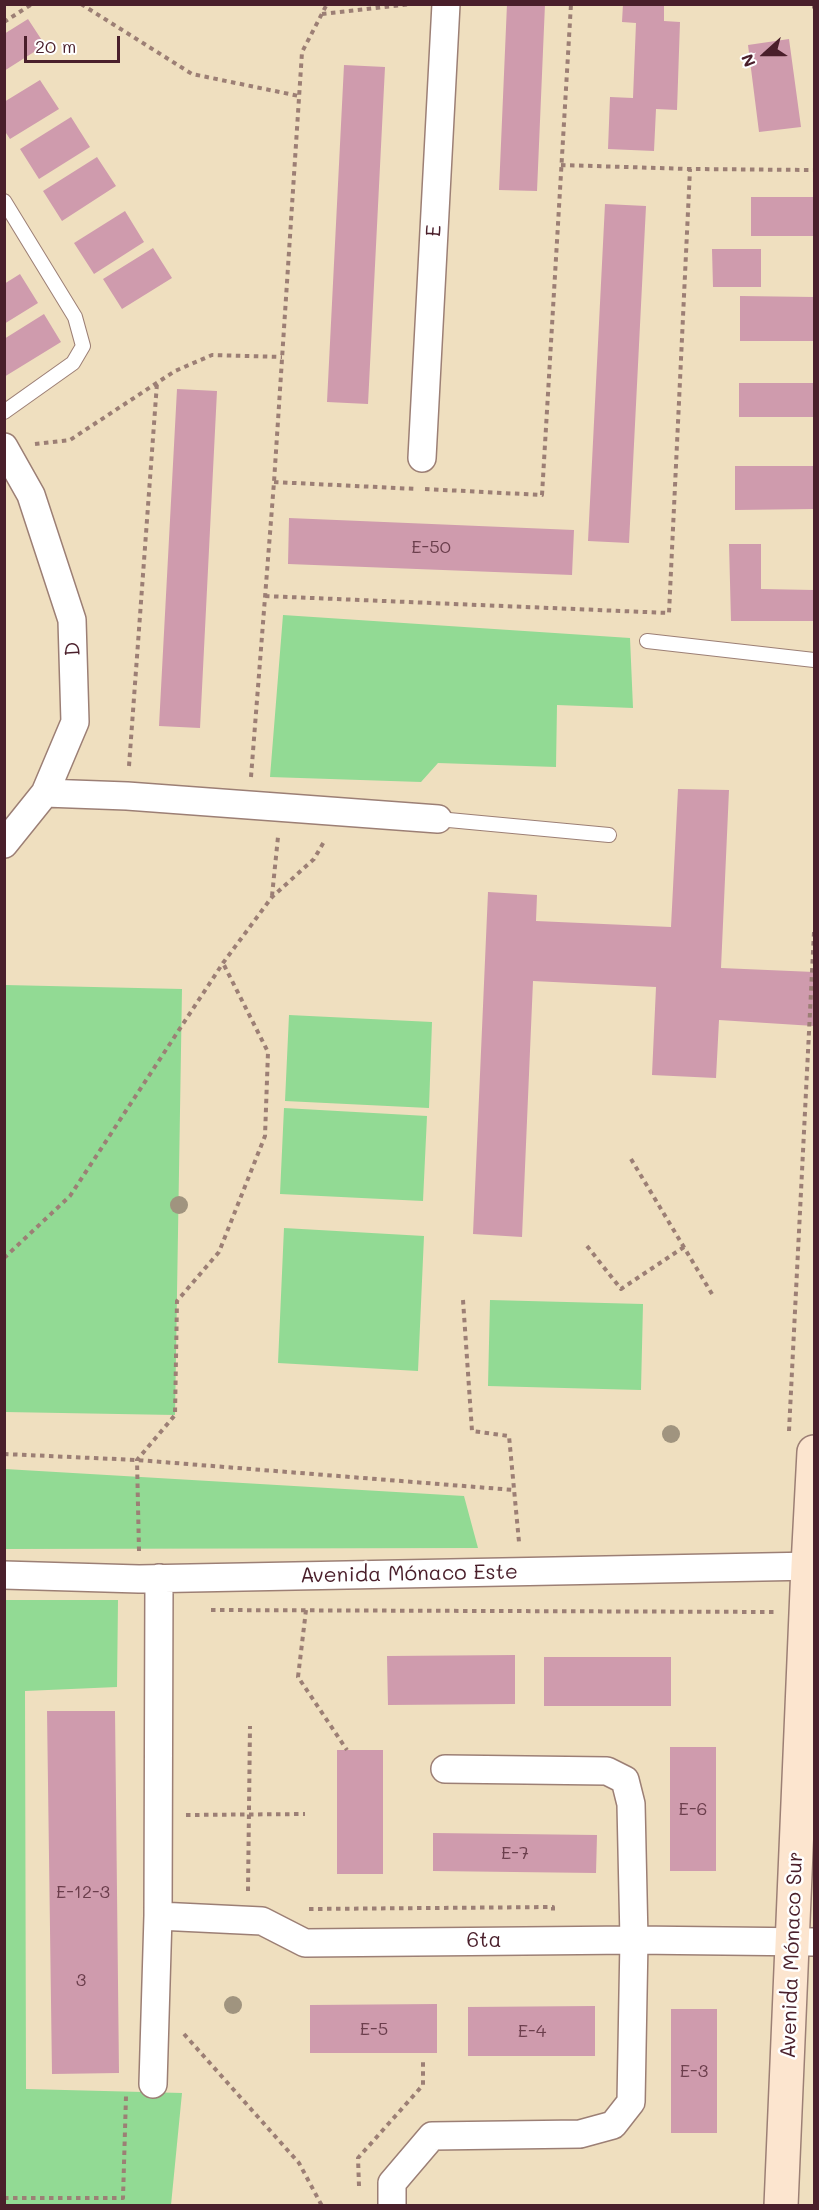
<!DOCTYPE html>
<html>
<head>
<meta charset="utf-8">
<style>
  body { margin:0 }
  #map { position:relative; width:819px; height:2210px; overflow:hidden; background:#efdfbf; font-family:Mali,sans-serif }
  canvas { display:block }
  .frame { position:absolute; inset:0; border:6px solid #4a1f2b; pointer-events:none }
  .north { position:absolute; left:735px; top:24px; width:60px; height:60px; -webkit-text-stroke:4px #fff; paint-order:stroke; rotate:249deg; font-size:16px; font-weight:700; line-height:24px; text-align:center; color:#4a1f2b }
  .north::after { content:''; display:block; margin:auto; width:21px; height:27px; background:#4a1f2b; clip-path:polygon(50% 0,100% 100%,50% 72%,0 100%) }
  .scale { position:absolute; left:24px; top:36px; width:96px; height:27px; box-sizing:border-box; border:3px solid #4a1f2b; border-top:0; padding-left:8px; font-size:18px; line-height:21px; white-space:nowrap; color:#4a1f2b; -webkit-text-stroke:4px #fff; paint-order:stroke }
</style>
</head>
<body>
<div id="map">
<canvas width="819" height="2210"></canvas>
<div class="frame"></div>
<div class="north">N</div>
<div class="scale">20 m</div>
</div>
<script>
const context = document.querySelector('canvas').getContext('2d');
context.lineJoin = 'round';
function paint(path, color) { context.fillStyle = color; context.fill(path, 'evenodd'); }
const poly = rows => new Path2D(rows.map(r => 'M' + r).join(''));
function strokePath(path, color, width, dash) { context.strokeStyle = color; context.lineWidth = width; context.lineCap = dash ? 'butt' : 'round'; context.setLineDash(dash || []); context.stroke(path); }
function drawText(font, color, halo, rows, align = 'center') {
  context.font = font + ' Mali,sans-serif'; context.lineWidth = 5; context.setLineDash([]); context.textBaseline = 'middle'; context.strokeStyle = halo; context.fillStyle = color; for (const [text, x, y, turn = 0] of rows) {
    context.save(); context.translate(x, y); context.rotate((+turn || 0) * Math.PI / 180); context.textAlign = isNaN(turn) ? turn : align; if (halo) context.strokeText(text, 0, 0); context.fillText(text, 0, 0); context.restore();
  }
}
paint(poly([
  [283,615,630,638,633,708,557,705,556,767,438,763,421,782,270,777],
  [5,985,182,989,175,1415,5,1412],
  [289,1015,432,1022,429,1108,285,1101],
  [284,1108,427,1116,423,1201,280,1194],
  [284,1228,424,1236,418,1371,278,1363],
  [490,1300,643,1304,641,1390,488,1386],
  [5,1469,464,1496,478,1548,5,1549],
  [5,1600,118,1600,117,1687,25,1691,26,2089,182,2093,171,2205,5,2206]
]), '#92da94');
paint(poly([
  [507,4,545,4,537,191,499,190],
  [623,4,664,4,664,21,680,22,677,110,656,109,654,151,608,149,610,97,633,98,636,23,622,22],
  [28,19,45,45,4,71,4,34],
  [789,39,801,127,759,132,748,45],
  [344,65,385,67,368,404,327,402],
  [40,80,59,109,10,139,4,130,4,102],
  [71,117,90,147,39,179,20,149],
  [97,157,116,186,62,221,43,191],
  [751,197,814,197,814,236,751,236],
  [605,204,646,206,629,543,588,541],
  [125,211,144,242,94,274,74,243],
  [153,248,172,278,122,309,103,279],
  [712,249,761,249,761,287,713,287],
  [20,274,38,303,4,324,4,284],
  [740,296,814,297,814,341,740,341],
  [44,314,61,342,4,377,4,339],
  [739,383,814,383,814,417,739,417],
  [177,389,217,391,200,728,159,726],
  [735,466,814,466,814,509,735,510],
  [289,518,574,530,572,575,288,564],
  [729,544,761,544,761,589,814,590,814,621,731,621],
  [678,789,729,790,721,968,814,972,814,1026,719,1020,716,1078,652,1075,656,987,533,981,522,1237,473,1234,488,892,537,895,536,921,671,927],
  [515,1655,515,1704,388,1705,387,1656],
  [544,1657,671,1657,671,1706,544,1706],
  [47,1711,115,1711,119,2073,52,2074],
  [670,1747,716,1747,716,1871,670,1871],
  [337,1750,383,1750,383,1874,337,1874],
  [433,1833,597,1835,596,1873,433,1871],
  [437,2004,437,2053,310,2053,310,2005],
  [595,2006,595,2056,468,2056,468,2007],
  [671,2009,717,2009,717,2133,671,2133]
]), '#cf9bad');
const lane = poly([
  [4,201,75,317,83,346,73,363,4,412],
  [647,641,814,660],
  [438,819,609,835]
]);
const street = poly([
  [4,447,31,495,72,620,75,722,45,793,4,844],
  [422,458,446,4],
  [45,793,127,796,438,819],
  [4,1575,139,1579,814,1566],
  [158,1916,262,1921,305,1943,634,1940,814,1942],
  [153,2084,158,1916,159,1578],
  [392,2206,392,2183,432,2136,580,2134,613,2125,631,2102,634,1940,631,1804,625,1780,607,1771,445,1769]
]);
const secondary = poly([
  [781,2206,808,1566,814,1452]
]);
strokePath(lane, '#9c7f75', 16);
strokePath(street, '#9c7f75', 30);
strokePath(secondary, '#9c7f75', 36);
strokePath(poly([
  [81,4,192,74,299,96],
  [814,4,814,10],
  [322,14,411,4],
  [4,22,32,4],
  [561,165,690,169,814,170],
  [35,444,70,440,175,371,212,355,282,357],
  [274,482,417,489],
  [425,489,542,495,571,4],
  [265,596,669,613,690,169],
  [129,766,157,383],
  [251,777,274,482,302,52,327,4],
  [272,896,278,837],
  [631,1159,712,1294],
  [587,1246,621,1289,684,1247],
  [4,1258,70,1196,223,963,272,897,314,859,325,840],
  [463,1300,472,1431,509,1436,519,1542],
  [789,1431,814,932],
  [4,1454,137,1460,514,1490],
  [139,1551,137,1460,175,1415,177,1301,219,1252,265,1136,268,1052,223,963],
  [211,1610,774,1612],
  [306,1610,298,1677,347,1750],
  [186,1815,305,1814],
  [248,1891,250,1726],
  [309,1909,553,1907,553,1913],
  [184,2034,299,2163,322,2206],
  [359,2186,358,2158,423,2085,423,2061],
  [4,2198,123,2198,126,2096]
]), '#9c7f75', 4, [4.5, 4.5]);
strokePath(lane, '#fff', 14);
strokePath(street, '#fff', 27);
strokePath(secondary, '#fce5cf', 33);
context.fillStyle = '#a0947f';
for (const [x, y] of [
  [179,1205],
  [671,1434],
  [233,2005]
]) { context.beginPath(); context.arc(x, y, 9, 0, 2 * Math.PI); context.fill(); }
drawText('18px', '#6b3e4c', null, [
  ["E-50",431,547],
  ["E-6",693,1809],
  ["E-7",515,1853],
  ["E-12-3",83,1892],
  ["3",81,1980],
  ["E-5",374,2029],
  ["E-4",532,2031],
  ["E-3",694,2071]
]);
drawText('21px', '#4a1f2b', '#fff', [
  ["E",434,231,-87],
  ["D",73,649,-92],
  ["Avenida Mónaco Este",409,1574,-1],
  ["6ta",484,1941],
  ["Avenida Mónaco Sur",792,1955,-88]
]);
</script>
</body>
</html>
